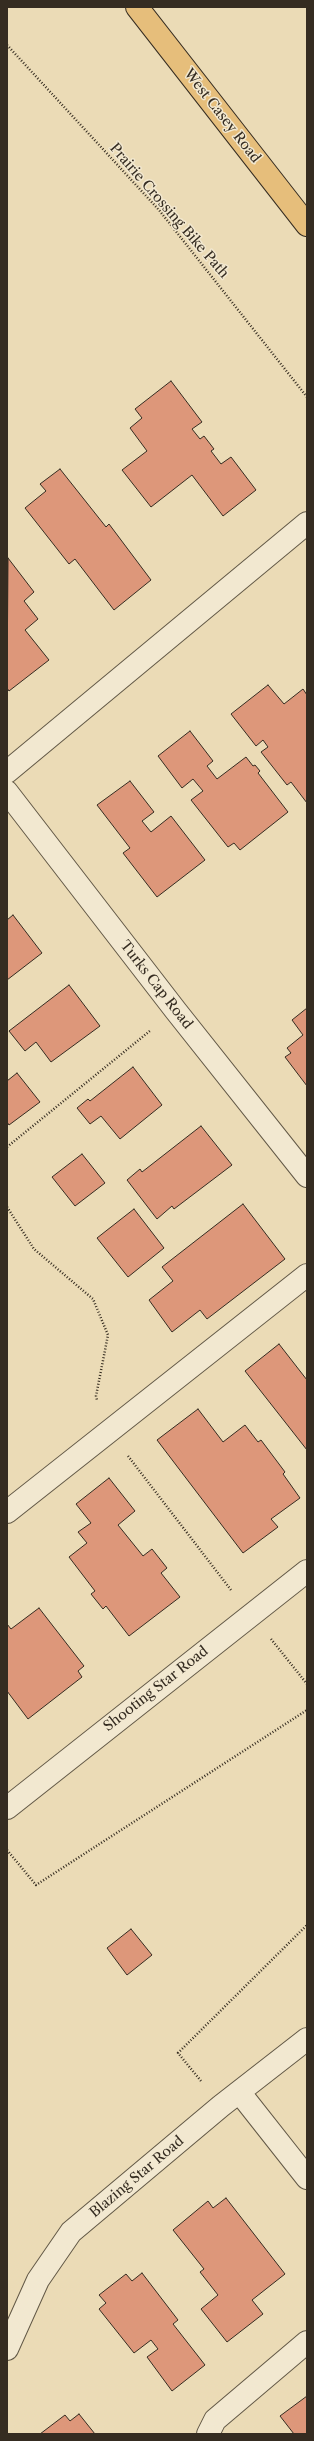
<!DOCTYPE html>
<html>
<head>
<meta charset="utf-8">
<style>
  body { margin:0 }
  #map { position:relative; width:314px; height:2441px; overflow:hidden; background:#ebdbb6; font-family:"Libre Caslon Text",serif }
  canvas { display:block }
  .frame { position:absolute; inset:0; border:8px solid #352c21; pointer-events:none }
</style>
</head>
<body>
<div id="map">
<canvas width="314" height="2441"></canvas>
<div class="frame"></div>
</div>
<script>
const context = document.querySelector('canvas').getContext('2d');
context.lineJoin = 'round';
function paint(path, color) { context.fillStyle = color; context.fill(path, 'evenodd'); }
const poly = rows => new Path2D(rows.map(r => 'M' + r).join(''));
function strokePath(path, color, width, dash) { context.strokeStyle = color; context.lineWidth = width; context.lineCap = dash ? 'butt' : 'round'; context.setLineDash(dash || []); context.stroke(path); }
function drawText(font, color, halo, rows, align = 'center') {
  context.font = font + ' "Libre Caslon Text",serif'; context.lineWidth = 3; context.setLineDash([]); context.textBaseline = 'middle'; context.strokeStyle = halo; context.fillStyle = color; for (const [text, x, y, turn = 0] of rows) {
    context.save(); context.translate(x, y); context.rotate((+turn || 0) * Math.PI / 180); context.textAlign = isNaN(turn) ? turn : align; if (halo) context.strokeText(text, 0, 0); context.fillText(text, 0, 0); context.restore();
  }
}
const building = poly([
  [171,381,202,422,192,429,200,439,204,436,214,449,211,451,221,464,231,457,256,490,223,516,192,475,151,507,122,470,147,451,130,428,142,418,135,409,171,381],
  [60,469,106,527,109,524,151,580,114,610,75,559,69,564,25,508,46,491,40,484,60,469],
  [8,558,34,592,24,601,38,619,25,630,49,660,9,691,7,688,8,558],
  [268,685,284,704,303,689,307,695,307,803,291,782,287,785,261,752,268,747,263,740,256,746,231,714,268,685],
  [190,731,213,761,207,766,217,779,246,757,253,766,255,765,260,771,258,773,288,812,240,850,234,843,228,847,191,800,203,791,193,779,182,788,158,756,190,731],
  [130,781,154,812,142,821,151,832,171,816,205,860,157,897,123,853,130,848,97,805,130,781],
  [13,915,42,953,7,980,7,920,13,915],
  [69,985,100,1026,51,1062,36,1042,25,1051,9,1031,69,985],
  [307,1008,307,1086,285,1057,291,1053,287,1048,303,1035,292,1020,307,1008],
  [133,1067,162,1105,120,1139,101,1116,90,1124,77,1108,88,1099,90,1101,133,1067],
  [17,1073,40,1102,9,1125,7,1122,7,1081,17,1073],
  [201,1126,232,1165,174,1209,172,1206,157,1219,127,1180,140,1169,142,1172,201,1126],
  [82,1154,105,1183,75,1206,52,1177,82,1154],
  [243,1204,285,1259,207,1319,200,1310,172,1332,149,1300,173,1281,162,1267,243,1204],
  [134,1209,164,1248,128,1277,97,1238,134,1209],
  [279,1344,307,1380,307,1450,245,1371,279,1344],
  [198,1409,223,1442,245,1425,258,1442,261,1440,285,1472,283,1474,300,1498,271,1519,278,1527,243,1553,157,1440,198,1409],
  [109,1478,135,1511,118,1525,143,1556,152,1549,167,1568,161,1573,180,1597,129,1636,106,1606,103,1609,91,1594,95,1591,69,1557,87,1543,78,1532,91,1523,76,1504,109,1478],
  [39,1608,84,1666,78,1671,82,1677,28,1719,7,1691,7,1624,11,1629,39,1608],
  [131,1929,152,1955,127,1975,107,1948,131,1929],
  [226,2198,285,2274,252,2300,263,2314,227,2342,201,2309,218,2295,200,2272,204,2269,173,2230,208,2201,213,2208,226,2198],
  [142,2273,178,2320,173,2324,205,2365,172,2391,147,2357,158,2349,151,2340,134,2353,99,2309,106,2303,99,2295,126,2274,132,2281,142,2273],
  [307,2396,307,2434,294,2434,280,2416,307,2396],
  [79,2414,95,2434,40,2434,65,2415,70,2421,79,2414]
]);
paint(building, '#dd977a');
strokePath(building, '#352c21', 1);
const minor = poly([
  [7,772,307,523],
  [7,792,176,1011,307,1176],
  [7,1512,307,1275],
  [7,1808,307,1571],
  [240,2093,307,2178],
  [7,2349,38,2280,71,2232,221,2106,307,2039],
  [208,2434,215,2420,307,2342]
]);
const major = poly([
  [137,7,307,225]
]);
strokePath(minor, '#625846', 24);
strokePath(major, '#352c21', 24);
strokePath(poly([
  [7,45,159,210,307,397],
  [7,1147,151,1030],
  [7,1207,34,1249,93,1299,108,1335,96,1396,97,1400],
  [128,1456,231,1590],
  [271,1639,307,1684],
  [7,1850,36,1885,307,1710],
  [201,2081,178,2053,307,1925]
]), '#352c21', 2.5, [1, 2]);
strokePath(minor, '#f2e8d0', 22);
strokePath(major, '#e6be7b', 22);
drawText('14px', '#352c21', '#f2e8d0', [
  ["West Casey Road",222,116,52],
  ["Prairie Crossing Bike Path",169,211,49],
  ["Turks Cap Road",156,985,52],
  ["Shooting Star Road",156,1689,-38],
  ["Blazing Star Road",137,2177,-40]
]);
</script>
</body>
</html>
